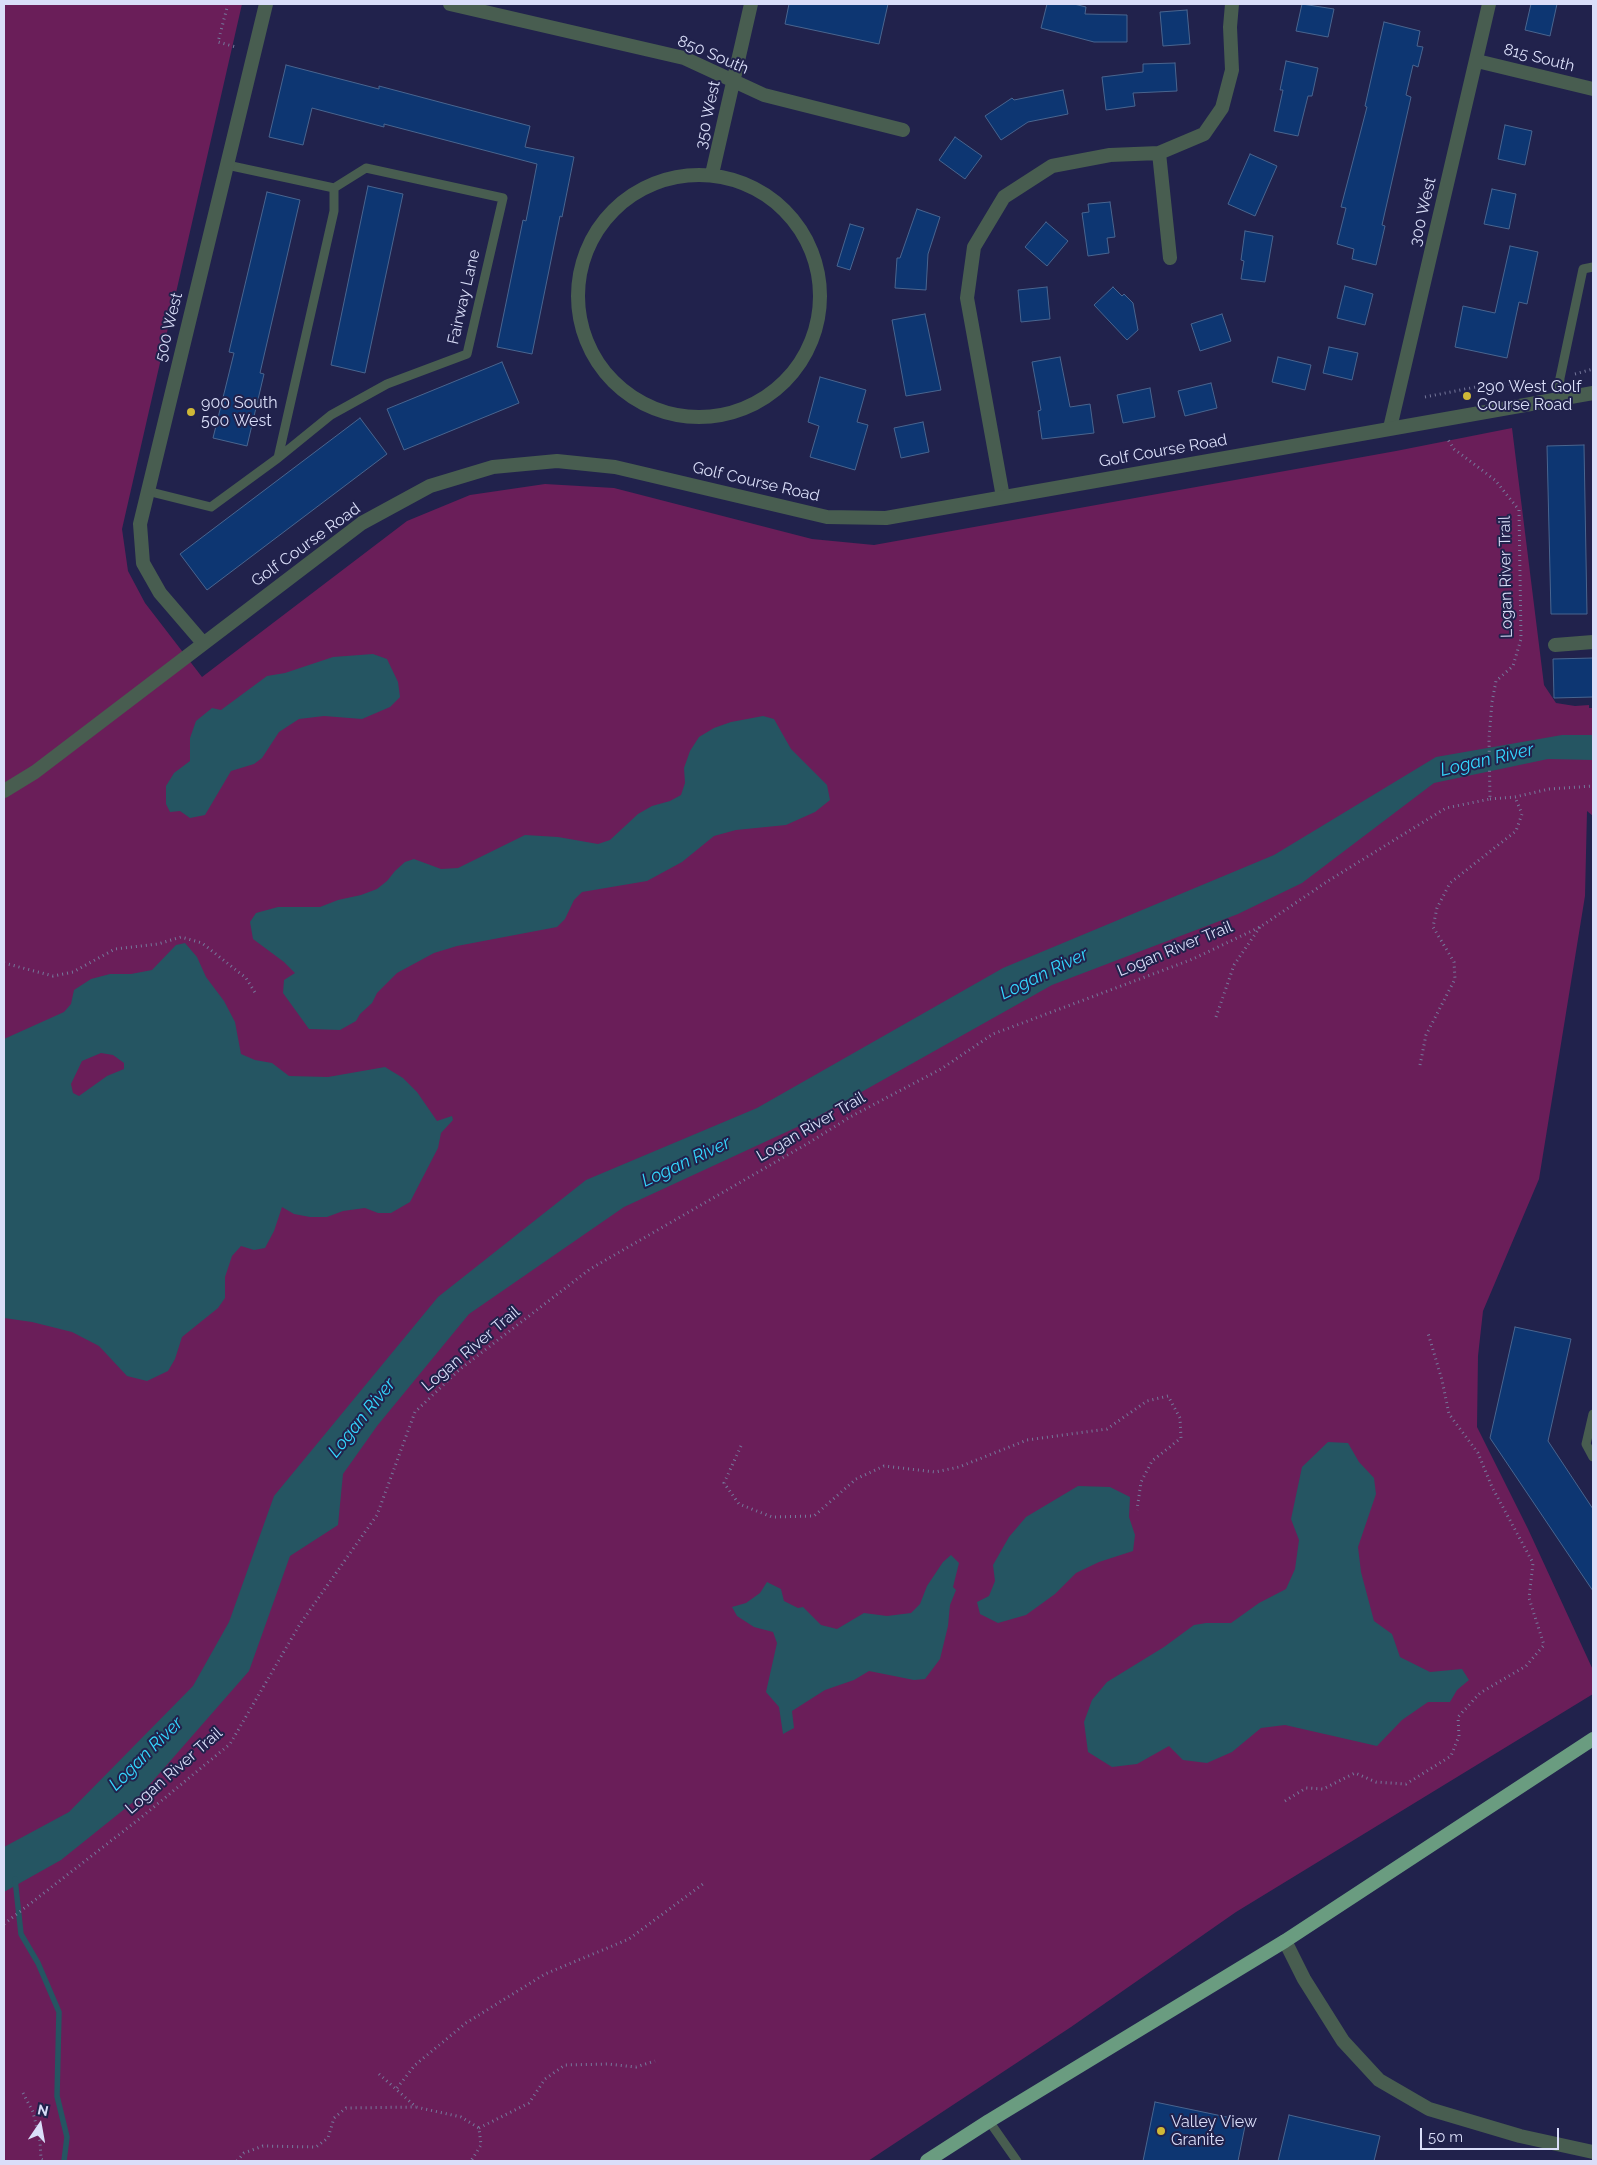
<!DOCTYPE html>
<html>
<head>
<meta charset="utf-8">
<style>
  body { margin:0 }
  #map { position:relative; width:1597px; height:2165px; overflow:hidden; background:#21224c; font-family:Raleway,sans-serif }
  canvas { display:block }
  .frame { position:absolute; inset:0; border:5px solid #dadef9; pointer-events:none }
  .north { position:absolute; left:15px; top:2100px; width:50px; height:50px; -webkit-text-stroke:4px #21224c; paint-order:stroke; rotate:12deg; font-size:14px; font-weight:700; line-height:20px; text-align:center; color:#dadef9 }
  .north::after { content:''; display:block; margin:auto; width:18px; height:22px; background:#dadef9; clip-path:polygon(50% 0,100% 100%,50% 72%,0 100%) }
  .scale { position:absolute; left:1420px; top:2128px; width:139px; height:22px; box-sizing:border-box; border:2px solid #dadef9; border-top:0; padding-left:6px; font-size:15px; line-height:18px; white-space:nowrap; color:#dadef9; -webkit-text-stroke:4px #21224c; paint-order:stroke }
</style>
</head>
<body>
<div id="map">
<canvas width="1597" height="2165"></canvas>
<div class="frame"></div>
<div class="north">N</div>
<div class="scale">50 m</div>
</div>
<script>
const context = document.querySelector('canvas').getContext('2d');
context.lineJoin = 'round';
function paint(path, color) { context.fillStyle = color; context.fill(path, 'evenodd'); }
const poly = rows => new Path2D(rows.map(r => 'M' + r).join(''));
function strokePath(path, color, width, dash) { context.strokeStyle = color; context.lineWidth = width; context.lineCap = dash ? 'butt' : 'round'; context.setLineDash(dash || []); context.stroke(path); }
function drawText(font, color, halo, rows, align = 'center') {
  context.font = font + ' Raleway,sans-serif'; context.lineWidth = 4; context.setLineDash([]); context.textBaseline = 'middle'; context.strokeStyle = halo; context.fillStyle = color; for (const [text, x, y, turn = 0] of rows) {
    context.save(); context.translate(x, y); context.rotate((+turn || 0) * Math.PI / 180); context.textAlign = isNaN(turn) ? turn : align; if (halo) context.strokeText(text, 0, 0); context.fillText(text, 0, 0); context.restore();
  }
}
paint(poly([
  [4,4,242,4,122,529,128,571,145,603,202,677,407,521,470,495,545,484,614,488,812,539,874,545,1396,451,1512,428,1544,685,1556,703,1575,706,1589,705,1589,708,1593,708,1593,816,1587,811,1585,896,1539,1179,1483,1311,1478,1356,1477,1427,1528,1529,1593,1670,1593,1694,1236,1912,1071,2027,868,2161,4,2161]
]), '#6a1e59');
paint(poly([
  [373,654,387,659,398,682,400,697,390,707,362,719,324,716,299,719,279,732,262,758,254,764,231,771,205,815,190,818,180,811,170,812,166,804,166,786,174,773,190,761,190,738,196,721,212,708,221,710,267,676,285,673,333,657],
  [763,716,774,719,791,749,827,785,830,800,815,812,786,825,736,830,714,836,682,862,647,881,582,892,574,900,565,919,557,927,457,946,434,953,397,973,377,993,372,1003,360,1014,356,1021,340,1030,309,1029,283,993,284,980,295,973,284,962,253,939,250,922,256,913,278,907,320,907,338,900,361,895,377,889,387,881,395,871,405,862,414,859,441,869,458,868,525,835,558,837,598,844,610,840,638,814,652,806,670,801,681,795,685,783,684,768,690,751,699,737,714,728,731,722],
  [1562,735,1593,735,1593,760,1548,759,1434,783,1302,883,1238,914,1052,985,808,1122,624,1207,469,1314,377,1426,343,1474,338,1525,290,1556,249,1671,137,1799,61,1860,4,1892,4,1847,69,1812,193,1686,229,1622,274,1496,438,1297,586,1180,757,1108,1003,968,1274,855,1436,757],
  [185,943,197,957,206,977,224,1001,235,1022,241,1054,255,1060,272,1063,289,1076,328,1077,385,1067,403,1078,417,1092,437,1121,452,1116,453,1120,441,1133,438,1148,410,1202,391,1213,378,1213,365,1208,343,1211,327,1217,310,1217,294,1214,282,1207,274,1231,265,1248,254,1250,241,1246,232,1256,225,1277,225,1298,218,1308,182,1337,175,1359,168,1371,147,1381,127,1376,99,1346,72,1332,32,1322,4,1318,4,1039,64,1012,71,1004,74,990,91,979,110,974,131,974,152,970,176,945],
  [101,1053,113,1055,124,1063,124,1069,107,1076,79,1096,73,1093,71,1084,82,1061],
  [1328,1442,1348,1443,1359,1462,1374,1478,1376,1494,1358,1547,1361,1572,1374,1621,1392,1634,1400,1657,1430,1672,1462,1669,1469,1680,1457,1690,1450,1702,1428,1702,1402,1720,1377,1746,1285,1725,1261,1728,1232,1752,1207,1763,1183,1760,1169,1746,1137,1764,1112,1767,1088,1752,1084,1722,1092,1700,1107,1682,1164,1647,1194,1625,1206,1623,1231,1623,1259,1603,1286,1589,1295,1569,1299,1540,1291,1519,1302,1467],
  [1078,1486,1110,1487,1130,1497,1129,1517,1135,1535,1133,1551,1099,1562,1076,1573,1055,1594,1026,1615,998,1623,980,1614,977,1602,989,1596,995,1581,993,1565,1009,1537,1026,1517],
  [951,1555,959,1563,953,1587,956,1590,950,1605,948,1626,940,1659,925,1679,914,1680,869,1671,854,1680,825,1690,792,1711,794,1728,783,1734,779,1707,766,1692,777,1643,773,1632,754,1627,737,1616,732,1607,746,1603,760,1593,767,1582,781,1589,784,1601,798,1608,803,1607,821,1625,837,1629,864,1613,887,1616,911,1613,920,1604,927,1586,943,1562]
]), '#255562');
strokePath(poly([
  [15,1879,21,1934,38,1963,59,2012,57,2096,67,2137,64,2161]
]), '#255562', 5.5);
const building = poly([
  [789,4,888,4,879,44,785,24,789,4],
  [1047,4,1074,4,1086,7,1085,14,1127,15,1127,42,1094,42,1041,28,1047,4],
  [1302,4,1334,9,1328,37,1296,31,1302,4],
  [1531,4,1557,4,1550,36,1525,30,1531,4],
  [1187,10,1190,44,1163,46,1160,12,1187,10],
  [1384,22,1420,31,1417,46,1423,47,1418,67,1413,65,1406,95,1411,97,1382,225,1385,226,1376,265,1352,259,1354,249,1337,244,1346,208,1341,207,1367,107,1365,106,1384,22],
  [1286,61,1318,68,1312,96,1308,96,1298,136,1274,131,1283,90,1280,90,1286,61],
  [1175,63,1177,91,1133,93,1135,106,1106,110,1102,77,1143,72,1143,64,1175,63],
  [286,65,379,89,379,86,530,126,525,147,574,157,562,217,560,216,532,354,497,347,523,220,526,221,537,164,384,124,384,127,312,108,303,145,269,137,286,65],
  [1063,90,1068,114,1028,122,1001,140,985,116,1012,98,1014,100,1063,90],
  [1505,125,1532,131,1525,165,1498,159,1505,125],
  [955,137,982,156,965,179,939,160,955,137],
  [1250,154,1277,166,1255,216,1228,204,1250,154],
  [368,186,403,194,365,373,331,365,368,186],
  [1492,189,1516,194,1509,229,1484,224,1492,189],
  [267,192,300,200,260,373,264,374,247,446,213,438,234,353,229,352,267,192],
  [1110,202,1115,237,1107,238,1109,253,1088,256,1082,213,1089,212,1088,204,1110,202],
  [917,209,940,217,928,254,926,290,895,288,897,258,900,258,917,209],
  [1046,222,1068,241,1047,266,1025,247,1046,222],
  [850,224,864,228,850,270,837,266,850,224],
  [1245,231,1273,236,1265,282,1241,279,1244,261,1241,260,1245,231],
  [1510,246,1538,252,1527,304,1519,302,1507,358,1455,347,1463,306,1495,313,1510,246],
  [1345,286,1373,294,1365,325,1337,318,1345,286],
  [1047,287,1050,319,1021,322,1018,290,1047,287],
  [1113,287,1122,296,1124,294,1133,303,1138,330,1127,340,1094,305,1113,287],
  [925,314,941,390,906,396,892,320,925,314],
  [1222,314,1231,341,1200,351,1191,324,1222,314],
  [1329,347,1358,353,1352,380,1323,373,1329,347],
  [1060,357,1070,407,1090,404,1094,433,1042,439,1038,411,1041,410,1032,362,1060,357],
  [1278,357,1311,365,1305,390,1272,382,1278,357],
  [502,362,519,403,404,450,387,409,502,362],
  [820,377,866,390,857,422,868,425,855,470,810,457,819,426,808,422,820,377],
  [1211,383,1217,408,1185,416,1178,391,1211,383],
  [1150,388,1155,417,1123,423,1117,395,1150,388],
  [360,418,387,454,207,590,180,554,360,418],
  [923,422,929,452,901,458,894,428,923,422],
  [1584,445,1587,614,1551,614,1547,446,1584,445],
  [1593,658,1593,697,1554,698,1553,659,1593,658],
  [1515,1327,1571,1339,1548,1441,1593,1509,1593,1591,1490,1438,1515,1327],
  [1155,2102,1246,2121,1238,2161,1143,2161,1155,2102],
  [1289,2115,1380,2136,1374,2161,1278,2161,1289,2115]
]);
paint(building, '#0d3672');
strokePath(building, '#49658f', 1);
strokePath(poly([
  [228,4,218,42,236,47],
  [1575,374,1593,369],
  [1425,397,1491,384,1534,385,1547,382],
  [1490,799,1515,797,1549,789,1593,786],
  [4,963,53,976,73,972,115,949,158,944,181,937,202,943,246,978,256,994],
  [1216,1017,1234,965,1260,927],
  [1420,1065,1426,1035,1455,979,1454,962,1433,927,1437,908,1450,883,1516,831,1522,814,1515,797],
  [741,1446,724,1483,739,1504,772,1517,814,1516,856,1479,884,1466,935,1472,959,1467,1027,1440,1107,1429,1147,1401,1168,1396,1180,1418,1181,1438,1152,1461,1141,1482,1137,1510],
  [1285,1801,1306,1788,1323,1789,1355,1773,1376,1782,1406,1784,1451,1756,1459,1736,1458,1717,1480,1693,1526,1666,1544,1645,1529,1598,1533,1563,1492,1487,1478,1453,1449,1414,1442,1380,1428,1333],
  [4,1924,143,1816,230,1744,300,1624,377,1515,415,1412,459,1370,590,1269,810,1142,850,1117,941,1069,993,1034,1193,959,1260,927,1328,881,1446,808,1490,799,1489,738,1492,702,1496,681,1513,666,1521,639,1519,510,1495,480,1454,449,1447,438],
  [379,2074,416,2107,461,2117,479,2128,481,2145,471,2161],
  [397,2088,415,2065,466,2023,545,1974,629,1939,703,1884],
  [23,2093,33,2112,40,2141,41,2159,45,2161],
  [479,2128,529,2103,545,2079,565,2065,608,2064,636,2067,655,2061],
  [237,2161,244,2153,263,2146,316,2147,328,2138,334,2118,346,2108,416,2107]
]), '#76789b', 3, [1, 4]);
strokePath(poly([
  [1559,399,1560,378,1583,269,1593,267],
  [278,458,334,211,334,188],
  [147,491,211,507,278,458,331,415,387,384,467,354,503,198,366,168,334,188,227,165],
  [1593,1414,1586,1444,1593,1457],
  [989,2121,1017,2161]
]), '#485d50', 9);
strokePath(poly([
  [450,4,684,58,764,95,903,130],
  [1477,61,1593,89],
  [1159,153,1170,258],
  [712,174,751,4],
  '578 296a121 121 0 1 1 242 0a121 121 0 1 1-242 0Z',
  [1390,428,1489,4],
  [1003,497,967,298,974,247,1004,197,1052,166,1110,155,1159,153,1204,134,1222,108,1232,70,1230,27,1232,4],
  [1555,645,1593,642]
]), '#485d50', 14);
strokePath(poly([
  [203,643,160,593,143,563,140,524,266,4],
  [4,791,35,772,362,523,430,486,493,467,557,461,615,467,827,517,886,518,1593,393],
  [1285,1941,1304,1979,1343,2041,1379,2080,1429,2109,1520,2136,1593,2152]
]), '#485d50', 14);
strokePath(poly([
  [927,2161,989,2121,1285,1941,1593,1739]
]), '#6a9c80', 14);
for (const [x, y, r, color] of [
  [1467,396,5,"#cfb837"],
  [191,412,5,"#cfb837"],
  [1161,2131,5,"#cfb837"]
]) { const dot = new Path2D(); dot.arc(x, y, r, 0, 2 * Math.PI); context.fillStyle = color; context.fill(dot); strokePath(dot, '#21224c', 2); }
drawText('16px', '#dadef9', '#21224c', [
  ["850 South",713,55,23],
  ["815 South",1539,58,14],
  ["350 West",708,115,-78],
  ["300 West",1423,212,-77],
  ["Fairway Lane",464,297,-77],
  ["500 West",169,327,-76],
  ["Golf Course Road",1163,451,-10],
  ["Golf Course Road",756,482,13],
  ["Golf Course Road",306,545,-36],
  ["Logan River Trail",1506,577,-91],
  ["Logan River Trail",1175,949,-22],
  ["Logan River Trail",811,1127,-30],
  ["Logan River Trail",471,1349,-40],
  ["Logan River Trail",174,1771,-41]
]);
drawText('16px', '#dadef9', '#21224c', [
  ["290 West Golf",1477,387],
  ["Course Road",1477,405],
  ["900 South",201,403],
  ["500 West",201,421],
  ["Valley View",1171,2122],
  ["Granite",1171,2140]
], 'left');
drawText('italic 18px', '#34d6fd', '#21224c', [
  ["Logan River",1487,760,-13],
  ["Logan River",1044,974,-26],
  ["Logan River",686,1162,-25],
  ["Logan River",362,1418,-51],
  ["Logan River",146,1754,-45]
]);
</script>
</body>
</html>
